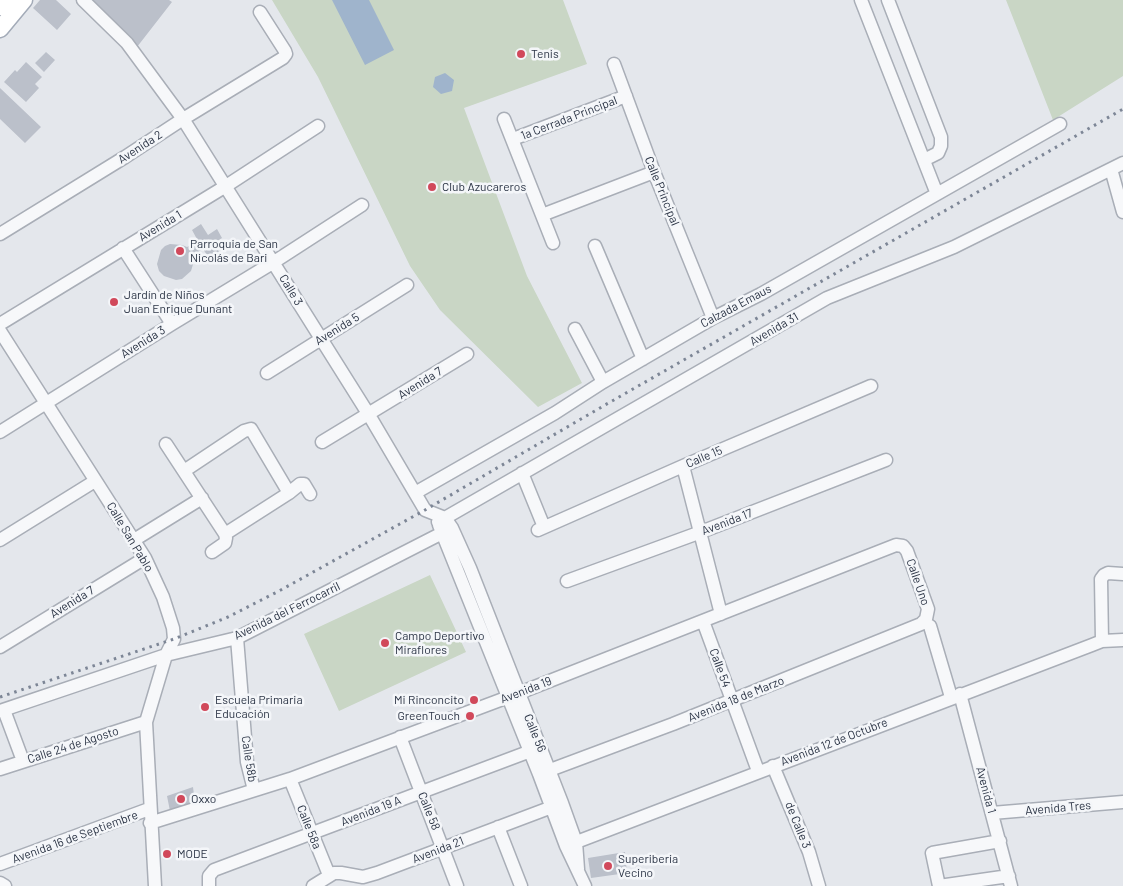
<!DOCTYPE html>
<html>
<head>
<meta charset="utf-8">
<style>
  body { margin:0 }
  canvas { display:block; background:#e4e7ec }
</style>
</head>
<body>
<canvas width="1123" height="886"></canvas>
<script>
const context = document.querySelector('canvas').getContext('2d');
context.lineJoin = 'round';
function paint(path, color) { context.fillStyle = color; context.fill(path, 'evenodd'); }
const poly = rows => new Path2D(rows.map(r => 'M' + r).join(''));
function strokePath(path, color, width, dash) { context.strokeStyle = color; context.lineWidth = width; context.lineCap = dash ? 'butt' : 'round'; context.setLineDash(dash || []); context.stroke(path); }
function drawText(font, color, halo, rows, align = 'center') {
  context.font = font + ' Barlow,sans-serif'; context.lineWidth = 5; context.setLineDash([]); context.textBaseline = 'middle'; context.strokeStyle = halo; context.fillStyle = color; for (const [text, x, y, turn = 0] of rows) {
    context.save(); context.translate(x, y); context.rotate((+turn || 0) * Math.PI / 180); context.textAlign = isNaN(turn) ? turn : align; if (halo) context.strokeText(text, 0, 0); context.fillText(text, 0, 0); context.restore();
  }
}
paint(poly([
  [272,0,563,0,587,64,464,108,527,276,582,383,538,407,440,310,410,266,318,77],
  [1006,0,1123,0,1123,76,1053,120],
  [430,575,466,652,339,711,304,634]
]), '#c9d6c5');
paint(poly([
  [332,0,369,0,394,50,365,65],
  [445,73,454,80,452,91,441,94,433,87,435,77]
]), '#9fb4cc');
paint(poly([
  [40,0,56,0,71,14,57,30,33,8],
  [89,0,169,0,172,2,137,47],
  [46,52,55,60,44,72,35,63],
  [26,62,42,77,35,84,39,88,26,102,4,82,15,70,17,72],
  [0,88,41,127,25,143,0,119],
  [201,224,208,235,217,229,222,238,214,243,219,252,209,258,203,249,193,255,194,261,191,271,182,279,176,280,164,276,159,271,157,264,161,250,165,246,170,244,182,245,187,247,198,241,192,230],
  [193,787,195,803,170,811,167,796],
  [171,850,172,856,162,857,162,851],
  [625,852,627,873,591,878,588,858]
]), '#bbc0ca');
const minor = poly([
  [83,0,127,43,183,119,369,415,425,510,445,518,452,528,470,568,562,803,576,842,578,869],
  [861,0,937,194],
  [888,0,941,137,941,146,938,153,924,160],
  [614,64,654,172,713,318],
  [504,119,553,243],
  [513,139,626,96],
  [1111,169,1123,212],
  [542,215,654,172],
  [0,234,125,157,183,119,283,58,286,54,285,51,260,12],
  [595,246,643,359],
  [123,248,172,324],
  [0,324,226,186,318,126],
  [575,329,603,382],
  [0,331,145,558,163,597,173,628,174,639,166,655,146,722,155,886],
  [267,373,407,285],
  [0,432,172,324,274,262,362,205],
  [322,442,467,354],
  [166,444,225,534,226,538,225,543,212,552],
  [683,466,721,614],
  [184,471,244,431,251,429,289,493],
  [522,473,544,527],
  [415,493,555,413,603,382,713,318,761,294,1060,124],
  [438,522,827,298,954,247,1123,163],
  [439,525,539,774,566,846,585,886],
  [538,530,683,466,871,386],
  [225,534,289,493,300,484,304,484,310,494],
  [0,540,95,481],
  [134,540,202,498],
  [567,581,701,532,886,460],
  [703,621,758,771],
  [930,626,951,697],
  [237,638,247,762,254,790],
  [1102,641,1101,579,1104,575,1108,573,1123,574],
  [0,647,145,558],
  [960,694,1011,886],
  [4,710,23,761],
  [0,711,166,655,237,638,452,528],
  [400,737,457,886],
  [773,766,809,852,819,886],
  [0,769,146,722],
  [290,779,329,875],
  [992,813,1123,802],
  [150,823,290,779,519,693,896,545,903,546,907,551,928,609,926,619,921,624,673,724,550,770],
  [498,827,521,886],
  [566,846,1092,645,1102,641,1123,640],
  [0,864,149,809],
  [0,883,5,886],
  [209,886,209,876,214,870,536,749],
  [313,886,334,873,341,873,363,877,377,873,560,804],
  [939,886,932,853,1000,841],
  [939,886,1009,876]
]);
const major = poly([
  [0,7,6,0],
  [0,29,24,0]
]);
strokePath(minor, '#a9aeb7', 15);
strokePath(major, '#a3abb8', 19);
strokePath(minor, '#f7f8fa', 12);
strokePath(major, '#fff', 16);
strokePath(poly([
  [0,697,174,639,228,617,279,591,425,510,605,405,1123,109]
]), '#7d8696', 3, [2.5, 5]);
for (const [x, y, r, color] of [
  [521,54,5,"#d1495b"],
  [432,187,5,"#d1495b"],
  [180,251,5,"#d1495b"],
  [114,302,5,"#d1495b"],
  [385,643,5,"#d1495b"],
  [474,700,5,"#d1495b"],
  [205,707,5,"#d1495b"],
  [470,716,5,"#d1495b"],
  [181,799,5,"#d1495b"],
  [167,854,5,"#d1495b"],
  [608,866,5,"#d1495b"]
]) { const dot = new Path2D(); dot.arc(x, y, r, 0, 2 * Math.PI); context.fillStyle = color; context.fill(dot); strokePath(dot, '#f4f6f9', 2); }
drawText('12px', '#2b3445', '#f4f6f9', [
  ["Tenis",531,54],
  ["Club Azucareros",442,187],
  ["Parroquia de San",190,244],
  ["Nicolás de Bari",190,258],
  ["Jardín de Niños",124,295],
  ["Juan Enrique Dunant",124,309],
  ["Campo Deportivo",395,636],
  ["Miraflores",395,650],
  ["Escuela Primaria",215,700],
  ["Educación",215,714],
  ["Mi Rinconcito",464,700,"right"],
  ["GreenTouch",460,716,"right"],
  ["Oxxo",191,799],
  ["MODE",177,854],
  ["Superiberia",618,859],
  ["Vecino",618,873]
], 'left');
drawText('12px', '#2b3445', '#f4f6f9', [
  ["1a Cerrada Principal",569,118,-21],
  ["Avenida 2",140,147,-33],
  ["Calle Principal",662,191,68],
  ["Avenida 1",160,226,-31],
  ["Calle 3",291,290,59],
  ["Calzada Emaus",736,306,-28],
  ["Avenida 5",337,329,-32],
  ["Avenida 31",774,329,-30],
  ["Avenida 3",143,342,-32],
  ["Avenida 7",420,383,-32],
  ["Calle 15",704,457,-23],
  ["Avenida 17",727,522,-21],
  ["Calle San Pablo",130,537,59],
  ["Calle Uno",918,582,71],
  ["Avenida 7",72,602,-32],
  ["Avenida del Ferrocarril",287,611,-26],
  ["Calle 54",720,668,70],
  ["Avenida 19",526,690,-21],
  ["Avenida 18 de Marzo",736,699,-22],
  ["Calle 56",535,733,68],
  ["Avenida 12 de Octubre",834,742,-21],
  ["Calle 24 de Agosto",73,745,-18],
  ["Calle 58b",249,759,81],
  ["Avenida 1",986,790,75],
  ["Avenida Tres",1058,808,-5],
  ["Avenida 19 A",371,811,-21],
  ["Calle 58",429,811,68],
  ["de Calle 3",798,825,68],
  ["Calle 58a",309,827,68],
  ["Avenida 16 de Septiembre",75,837,-20],
  ["Avenida 21",438,850,-21]
]);
</script>
</body>
</html>
